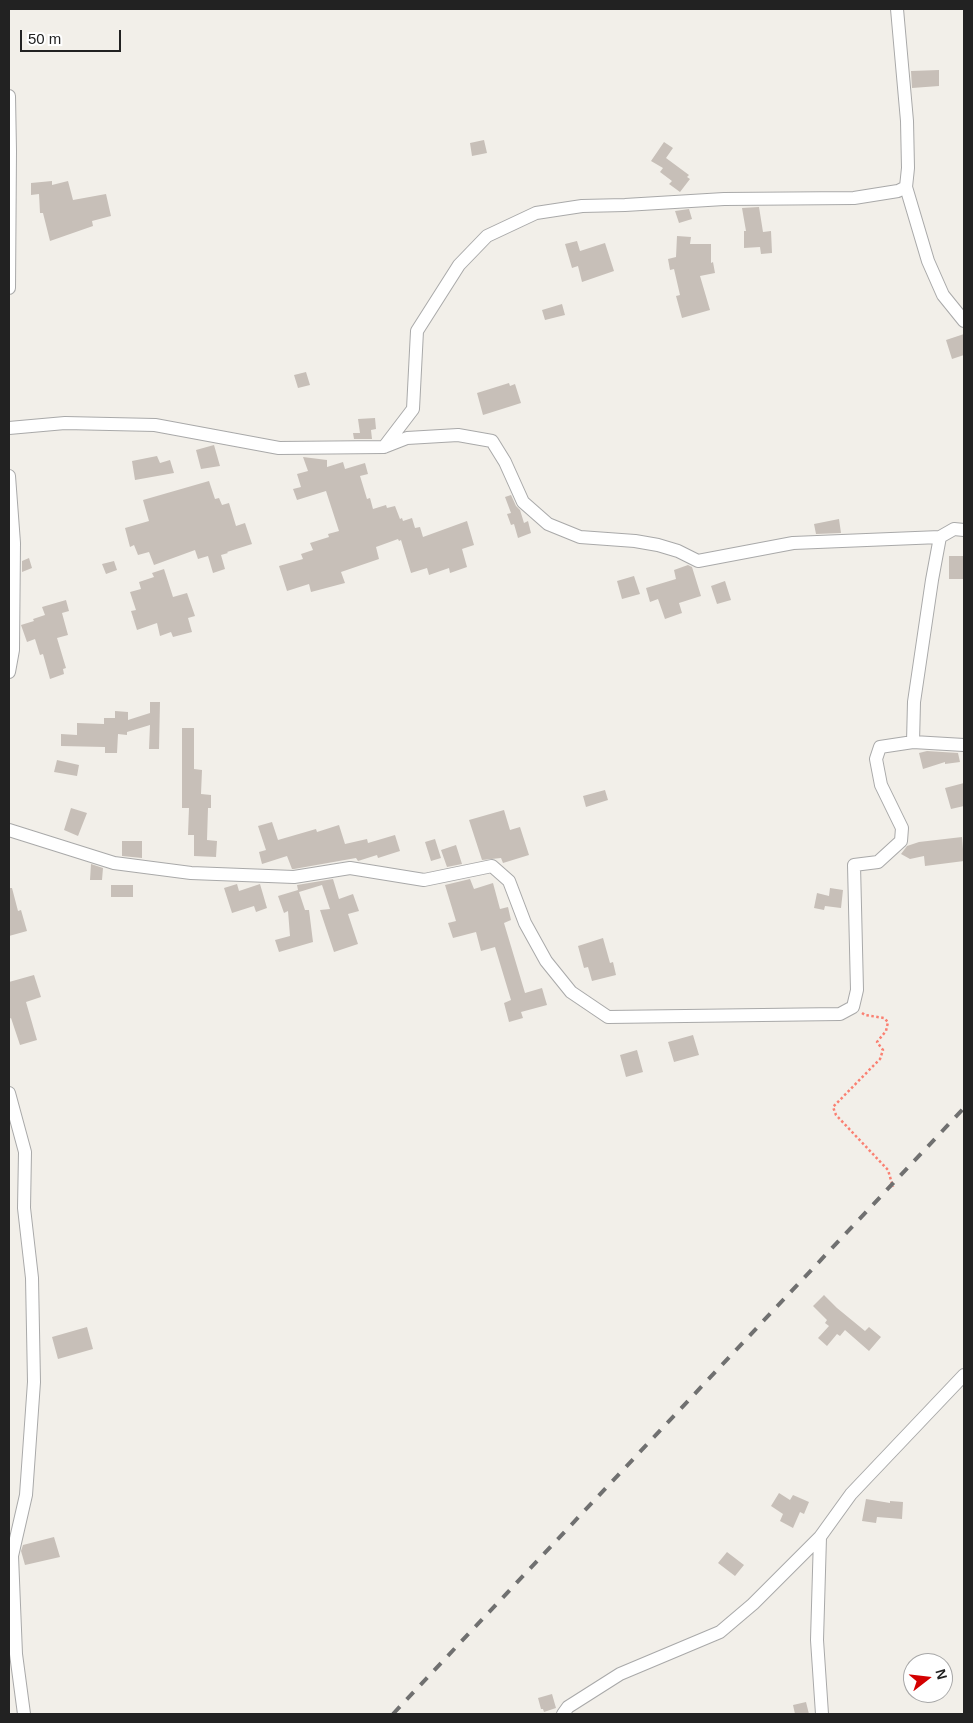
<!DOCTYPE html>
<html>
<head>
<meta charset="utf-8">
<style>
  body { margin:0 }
  #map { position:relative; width:973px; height:1723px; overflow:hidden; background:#f2efe9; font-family:Arial,sans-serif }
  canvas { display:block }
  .frame { position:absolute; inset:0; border:10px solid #222; pointer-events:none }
  .north { position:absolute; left:903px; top:1653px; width:50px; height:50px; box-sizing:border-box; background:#fff; border:1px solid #a7a7a7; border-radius:50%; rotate:74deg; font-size:14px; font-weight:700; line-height:20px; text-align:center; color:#222 }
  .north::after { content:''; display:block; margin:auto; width:18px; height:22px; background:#d40000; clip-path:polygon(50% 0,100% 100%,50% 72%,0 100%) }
  .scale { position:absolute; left:20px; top:30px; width:101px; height:22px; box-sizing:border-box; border:2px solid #222; border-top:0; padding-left:6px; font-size:15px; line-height:18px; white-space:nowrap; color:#222; -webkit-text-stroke:4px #fff; paint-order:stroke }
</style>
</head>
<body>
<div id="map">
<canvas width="973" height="1723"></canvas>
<div class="frame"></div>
<div class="north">N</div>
<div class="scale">50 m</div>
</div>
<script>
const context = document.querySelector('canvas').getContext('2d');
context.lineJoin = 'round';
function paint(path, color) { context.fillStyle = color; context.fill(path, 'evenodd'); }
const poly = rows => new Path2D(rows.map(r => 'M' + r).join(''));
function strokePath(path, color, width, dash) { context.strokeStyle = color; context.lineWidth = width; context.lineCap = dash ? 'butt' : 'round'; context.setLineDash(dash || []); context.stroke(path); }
paint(poly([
  [939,70,939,86,912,88,911,71],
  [484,140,487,153,472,156,470,143],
  [664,142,673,148,666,158,689,175,687,177,690,179,680,192,669,184,672,181,660,172,663,168,651,161],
  [52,181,52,185,68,181,73,200,106,194,111,216,92,221,93,226,50,241,43,213,40,213,39,194,31,195,31,183],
  [759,207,763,232,771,231,772,253,761,254,760,247,744,248,744,231,746,231,742,208],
  [689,209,692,219,679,223,675,211],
  [677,236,691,237,690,244,711,244,711,263,713,262,715,273,700,276,710,310,682,318,676,296,680,295,674,269,670,270,668,259,676,257],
  [577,241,580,251,605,243,614,271,582,282,578,266,572,268,565,244],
  [562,304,565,315,545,320,542,310],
  [964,334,964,355,952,359,946,340],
  [306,372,310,385,298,388,294,375],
  [509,383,510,386,515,384,521,403,483,415,477,393],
  [375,418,376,429,371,430,372,439,354,439,353,433,360,433,358,419],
  [214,445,220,466,201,469,196,450],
  [157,456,160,463,170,460,174,473,135,480,132,461],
  [303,457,327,460,327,467,343,462,345,469,365,463,368,474,360,476,367,499,370,498,373,509,386,505,387,508,395,506,400,519,402,518,403,521,412,518,415,528,420,527,423,537,467,521,474,545,462,549,467,567,450,573,449,568,429,575,427,568,411,573,401,540,399,541,398,539,376,547,379,559,341,572,345,583,311,592,309,584,287,591,279,566,303,559,301,554,313,550,310,543,329,537,328,534,339,531,326,491,297,500,293,489,301,487,297,474,308,471],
  [209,481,215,499,219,498,222,505,229,503,236,526,245,523,252,544,227,552,228,553,221,555,225,569,213,573,208,556,198,559,195,550,154,565,149,552,138,555,134,545,130,547,125,528,149,521,143,500],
  [511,495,516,506,520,510,524,523,528,521,531,533,518,538,514,524,511,525,507,514,511,513,505,497],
  [839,519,841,533,816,534,814,524],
  [949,556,964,556,964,579,949,579],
  [29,558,32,568,22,572,22,561],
  [114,561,117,570,106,574,102,564],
  [688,565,692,567,701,596,679,603,682,613,665,619,658,599,650,602,646,588,676,579,674,570],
  [164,569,173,597,187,593,195,616,188,618,192,632,173,637,171,632,160,636,157,623,137,630,131,611,136,610,130,592,141,589,139,582,154,577,152,573],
  [634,576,640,594,622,599,617,581],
  [725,581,731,600,717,604,711,586],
  [66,600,69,611,62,613,68,635,57,638,66,668,63,669,64,674,50,679,43,654,40,655,35,639,27,642,21,625,34,621,33,619,45,615,42,607],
  [150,702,160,702,159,749,149,749,150,725,127,732,127,735,118,734,117,753,105,753,105,747,61,746,61,734,77,735,77,723,104,724,104,718,115,718,115,711,128,712,128,720,150,713],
  [182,728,194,728,194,769,202,770,201,794,211,795,211,808,208,808,207,840,217,841,216,857,194,856,194,835,188,835,189,808,182,808],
  [927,751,958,753,960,762,945,764,945,762,923,769,919,753],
  [57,760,79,765,77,776,54,772],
  [964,783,964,806,951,809,945,788],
  [605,790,608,800,586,807,583,796],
  [71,808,87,813,78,836,64,830],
  [504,810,510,830,520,827,529,855,503,863,501,858,482,860,469,820],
  [272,822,278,840,316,829,317,832,339,825,345,844,367,839,368,843,395,835,400,851,378,858,377,855,358,861,356,858,294,869,292,869,287,856,262,864,259,852,266,850,258,826],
  [962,837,964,861,925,866,924,856,910,859,901,854,907,846,919,842],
  [435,839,441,858,431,861,425,842],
  [122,841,142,841,142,858,122,856],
  [456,845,462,864,447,867,441,850],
  [91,864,103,868,102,880,90,880],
  [333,879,339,899,353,894,359,911,348,914,358,944,334,952,320,910,330,909,322,885,299,892,305,910,309,910,313,942,279,952,275,940,290,936,288,911,284,913,278,896,298,890,297,885],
  [470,879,474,889,493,883,500,909,508,907,511,920,504,923,525,993,542,988,547,1005,521,1012,523,1018,509,1022,504,1003,511,1000,495,947,481,951,476,932,453,938,448,923,456,921,445,885],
  [237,884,239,891,260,884,267,908,256,912,254,906,232,913,224,888],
  [111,885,133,885,133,897,111,897],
  [9,888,12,888,18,911,21,910,27,931,9,936],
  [830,888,843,890,841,908,825,906,824,910,814,908,817,893,829,896],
  [603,938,610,963,613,962,616,975,592,981,588,967,584,968,578,946],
  [34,975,41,997,26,1002,37,1040,20,1045,11,1018,9,1019,9,982],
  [693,1035,699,1055,674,1062,668,1042],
  [637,1050,643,1072,626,1077,620,1055],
  [824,1295,837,1308,865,1331,869,1327,881,1337,869,1351,845,1330,840,1336,837,1334,827,1346,818,1338,829,1326,825,1323,827,1320,813,1306],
  [87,1327,93,1349,58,1359,52,1337],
  [779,1493,790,1500,793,1495,809,1502,804,1514,800,1512,793,1528,780,1521,783,1514,771,1506],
  [866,1499,890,1503,890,1501,903,1502,902,1519,877,1517,876,1523,862,1521],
  [54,1537,60,1557,25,1565,21,1551,23,1545],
  [727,1552,744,1565,735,1576,718,1563],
  [552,1694,556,1708,544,1712,543,1709,541,1709,538,1698],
  [806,1702,809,1714,795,1714,793,1705]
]), '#c7bfb8');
const street = poly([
  [897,9,907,121,908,168,906,187,928,261,943,295,964,321],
  [9,96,10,151,9,288],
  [9,428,65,423,155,425,279,448,384,447,413,409,417,331,459,265,487,236,536,213,582,206,625,205,724,199,854,198,898,191,906,187],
  [384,447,407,438,458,435,492,441,505,462,523,502,548,524,580,537,635,541,658,545,678,551,698,561,793,543,940,537],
  [9,476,14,543,13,650,9,672],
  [913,742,964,745],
  [9,830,114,863,191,873,294,877,350,868,424,880,492,866,509,881,525,923,546,961,571,992,608,1017,840,1014,853,1007,857,990,854,865,878,862,901,841,902,828,881,785,876,759,880,747,913,742,914,702,932,580,940,537,954,529,964,530],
  [9,1093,25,1152,24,1208,32,1278,34,1382,26,1495,12,1556,16,1654,24,1714],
  [820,1537,817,1640,822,1714],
  [563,1714,568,1707,620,1674,720,1632,753,1604,820,1537,851,1494,964,1375]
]);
strokePath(street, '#a9a9a9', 14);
strokePath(poly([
  [862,1013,865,1015,884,1018,888,1022,886,1031,877,1042,883,1050,880,1059,833,1107,836,1115,888,1170,893,1187]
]), '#fa8072', 2.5, [2.5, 2.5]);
strokePath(street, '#fff', 12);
strokePath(poly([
  [393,1714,964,1108]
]), '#707070', 4, [10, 10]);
</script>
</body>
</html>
